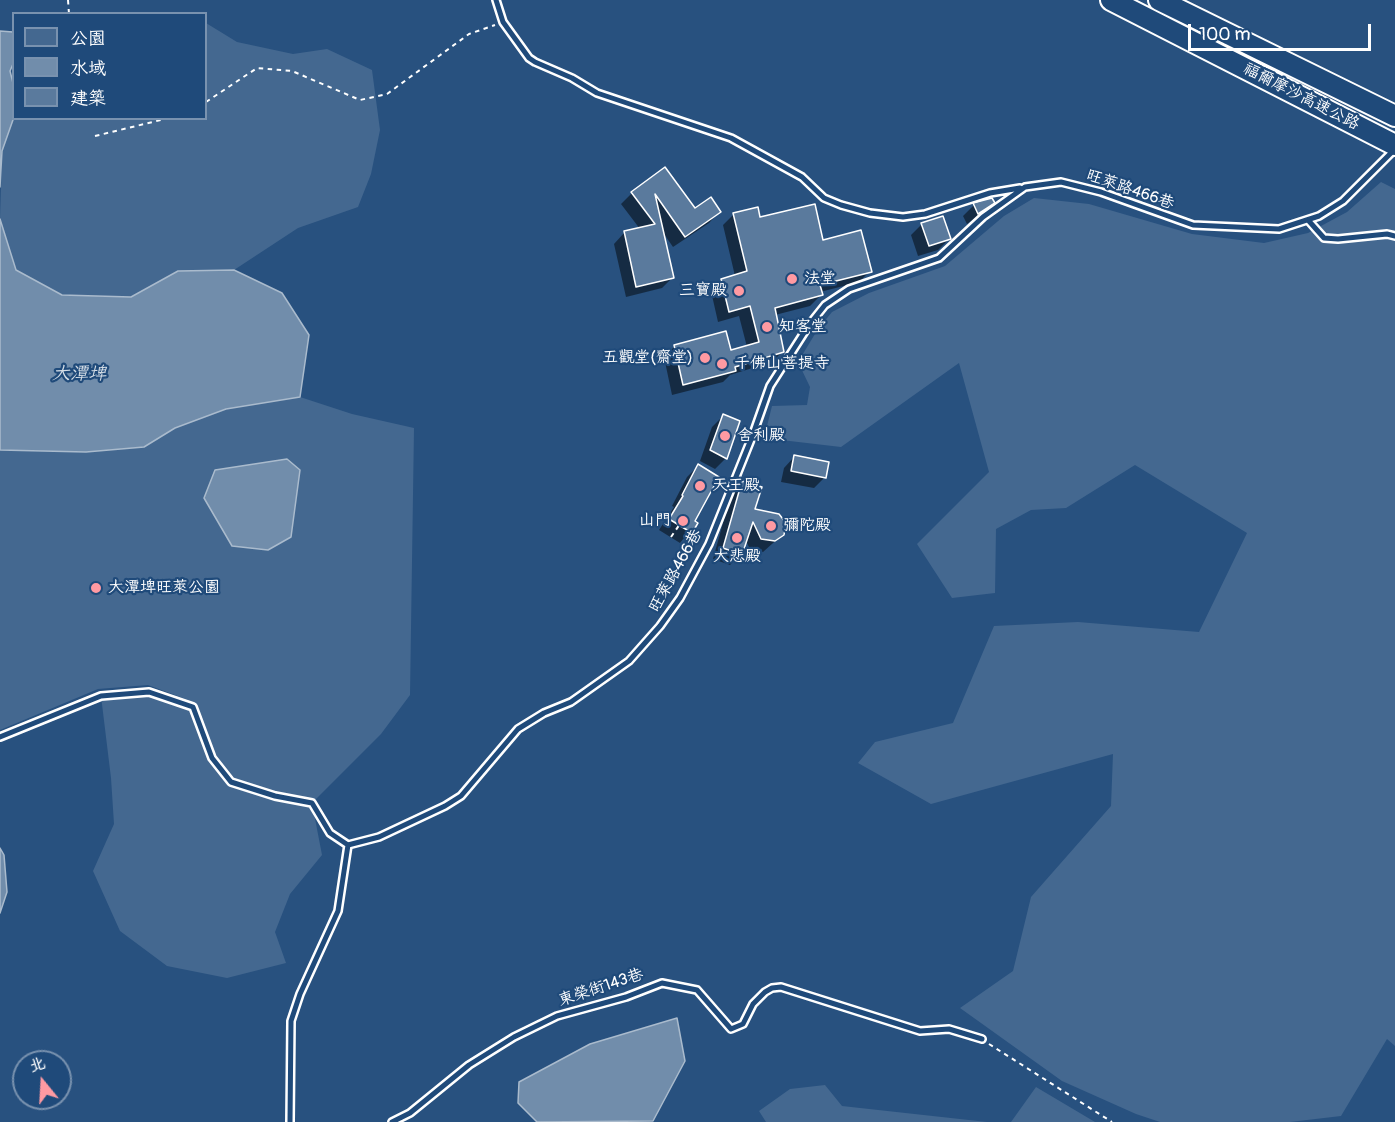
<!DOCTYPE html>
<html>
<head>
<meta charset="utf-8">
<style>
  body { margin:0 }
  #map { position:relative; width:1395px; height:1122px; overflow:hidden; background:#28517f; font-family:Pangolin,"LXGW WenKai TC",sans-serif }
  canvas { display:block }
  .legend { position:absolute; left:12px; top:12px; width:195px; height:108px; box-sizing:border-box; background:#1f4a7a; border:2px solid #7992af; margin:0; padding:8px 10px; list-style:none; font-size:18px; color:#fff }
  .legend li { display:flex; align-items:center; gap:12px; height:30px }
  .legend b { width:30px; border:2px solid #7992af }
  .north { position:absolute; left:12px; top:1050px; width:60px; height:60px; box-sizing:border-box; background:#1f4a7a; border:2px solid #7992af; border-radius:50%; rotate:342deg; font-size:16px; font-weight:700; line-height:24px; text-align:center; color:#fff }
  .north::after { content:''; display:block; margin:auto; width:21px; height:27px; background:#ff9aa2; clip-path:polygon(50% 0,100% 100%,50% 72%,0 100%) }
  .scale { position:absolute; left:1188px; top:24px; width:183px; height:27px; box-sizing:border-box; border:3px solid #fff; border-top:0; padding-left:8px; font-size:18px; line-height:21px; white-space:nowrap; color:#fff; -webkit-text-stroke:4px #1f4a7a; paint-order:stroke }
</style>
</head>
<body>
<div id="map">
<canvas width="1395" height="1122"></canvas>
<ul class="legend">
<li><b style="height:16px;background:#446890"></b>公園</li>
<li><b style="height:16px;background:#718dab"></b>水域</li>
<li><b style="height:16px;background:#5a7a9d"></b>建築</li>
</ul>
<div class="north">北</div>
<div class="scale">100 m</div>
</div>
<script>
const context = document.querySelector('canvas').getContext('2d');
context.lineJoin = 'round';
function paint(path, color) { context.fillStyle = color; context.fill(path, 'evenodd'); }
const poly = rows => new Path2D(rows.map(r => 'M' + r).join(''));
function strokePath(path, color, width, dash) { context.strokeStyle = color; context.lineWidth = width; context.lineCap = dash ? 'butt' : 'round'; context.setLineDash(dash || []); context.stroke(path); }
function drawText(font, color, halo, rows, align = 'center') {
  context.font = font + ' Pangolin,"LXGW WenKai TC",sans-serif'; context.lineWidth = 4.5; context.setLineDash([]); context.textBaseline = 'middle'; context.strokeStyle = halo; context.fillStyle = color; for (const [text, x, y, turn = 0] of rows) {
    context.save(); context.translate(x, y); context.rotate((+turn || 0) * Math.PI / 180); context.textAlign = isNaN(turn) ? turn : align; if (halo) context.strokeText(text, 0, 0); context.fillText(text, 0, 0); context.restore();
  }
}
paint(poly([
  [206,23,237,42,293,54,327,49,372,70,380,130,371,174,358,207,298,228,234,270,178,271,131,297,62,295,16,270,0,219,2,151,13,117,14,118,206,118],
  [1381,182,1395,189,1395,1046,1387,1039,1341,1116,1290,1122,1160,1122,1136,1114,1062,1081,960,1008,1013,971,1031,897,1111,806,1113,754,931,804,858,763,875,742,953,723,994,626,1078,622,1199,632,1247,533,1135,465,1066,508,1031,510,996,529,995,593,952,598,917,544,989,472,959,363,841,447,764,438,772,406,807,405,810,387,798,362,818,329,832,312,869,293,945,266,1004,216,1034,198,1089,204,1192,234,1264,243,1308,233,1347,212],
  [300,397,352,414,414,428,410,695,381,734,312,803,322,855,290,894,275,932,286,963,227,978,167,966,120,931,93,871,114,824,111,778,101,696,149,692,191,701,148,685,98,689,0,730,0,450,86,452,144,447,175,428,226,409],
  [825,1085,842,1106,987,1122,766,1122,759,1111,790,1089],
  [1036,1087,1095,1122,1011,1122]
]), '#446890');
const water = poly([
  [0,31,13,32,13,64,10,71,13,83,14,117,2,151,0,187,0,31],
  [0,219,16,270,62,295,131,297,178,271,234,270,282,293,309,335,300,397,226,409,175,428,144,447,86,452,0,450,0,219],
  [287,459,300,470,291,537,268,550,232,546,204,498,215,470,287,459],
  [0,848,4,855,7,892,0,913,0,848],
  [677,1018,685,1061,653,1121,537,1122,518,1103,519,1082,590,1044,677,1018]
]);
paint(water, '#718dab');
strokePath(water, '#aabbcd', 1.5);
paint(poly([
  [665,169,695,210,719,212,709,223,673,247,662,231,672,278,662,288,626,297,614,244,624,233,640,229,621,204,632,193],
  [993,202,982,213,967,224,963,216,974,205],
  [734,214,759,219,822,241,870,271,859,282,820,292,821,295,810,306,775,315,783,351,772,362,730,375,723,382,672,395,664,357,675,346,730,352,747,347,739,316,718,322,711,291,721,280,735,276,723,225],
  [922,224,949,239,938,250,918,256,911,235],
  [723,416,726,458,715,469,700,461,712,427],
  [794,457,825,477,814,488,781,482,784,468],
  [698,466,693,522,696,523,680,543,659,530,674,507,672,506,687,477],
  [742,483,753,510,782,535,763,552,750,549,745,539,740,554,730,565,713,559,731,494]
]), '#0007');
const building = poly([
  [665,167,695,208,711,197,721,212,685,237,655,194,674,278,636,287,624,231,655,224,631,192,665,167],
  [992,198,995,203,978,214,973,203,992,198],
  [815,204,823,240,861,230,872,272,820,285,823,295,775,308,784,352,735,367,736,371,683,385,674,345,726,331,731,350,759,342,750,306,729,312,721,279,747,271,733,213,758,207,760,217,815,204],
  [943,216,951,239,929,246,921,223,943,216],
  [723,414,740,421,727,459,710,450,723,414],
  [794,455,829,462,826,478,791,471,794,455],
  [698,464,719,477,695,521,698,523,692,533,669,519,683,496,682,495,698,464],
  [742,481,762,487,755,509,779,514,786,523,784,535,775,541,761,539,753,522,742,555,723,548,742,481]
]);
paint(building, '#5a7a9d');
strokePath(building, '#fff', 1.5);
const lane = poly([
  [496,0,503,22,529,58,535,62,572,78,597,93,731,138,802,177,824,198,841,205,870,213,903,217,925,214,990,193,1020,188],
  [1308,220,1324,238,1338,239,1387,234,1395,236],
  [0,737,101,696,149,692,193,707,212,758,231,782,275,796,312,803,330,833,348,845,379,837,445,806,461,796,518,729,544,713,571,702,629,661,660,626,680,598,709,544,752,437,770,386,809,325,825,305,849,289,939,258,983,217,1025,187,1061,182,1101,192,1193,225,1279,229,1319,216,1343,201,1394,150],
  [290,1122,291,1021,300,994,338,911,348,845],
  [392,1122,410,1113,469,1065,514,1037,557,1016,626,997,662,983,697,990,731,1029,743,1024,753,1004,765,992,772,988,781,987,920,1031,949,1029,982,1039]
]);
const highway = poly([
  [1111,0,1395,145],
  [1159,0,1395,116]
]);
strokePath(lane, '#fff', 10);
strokePath(highway, '#fff', 24);
strokePath(poly([
  [68,0,69,14],
  [206,102,257,68,292,71,360,100,387,94,469,34,495,25],
  [95,136,169,118],
  [671,537,682,521],
  [989,1044,1112,1122]
]), '#fff', 2, [4.5, 4.5]);
strokePath(lane, '#1f4a7a', 5);
strokePath(highway, '#1f4a7a', 20);
for (const [x, y, r, color] of [
  [792,279,6,"#ff9aa2"],
  [739,291,6,"#ff9aa2"],
  [767,327,6,"#ff9aa2"],
  [705,358,6,"#ff9aa2"],
  [722,364,6,"#ff9aa2"],
  [725,436,6,"#ff9aa2"],
  [700,486,6,"#ff9aa2"],
  [683,521,6,"#ff9aa2"],
  [771,526,6,"#ff9aa2"],
  [737,538,6,"#ff9aa2"],
  [96,588,6,"#ff9aa2"]
]) { const dot = new Path2D(); dot.arc(x, y, r, 0, 2 * Math.PI); context.fillStyle = color; context.fill(dot); strokePath(dot, '#1f4a7a', 2); }
drawText('16px', '#fff', '#1f4a7a', [
  ["福爾摩沙高速公路",1301,97,27],
  ["旺萊路466巷",1130,190,19],
  ["旺萊路466巷",676,571,-61],
  ["東榮街143巷",601,988,-18]
]);
drawText('16px', '#fff', '#1f4a7a', [
  ["法堂",804,279],
  ["三寶殿",727,291,"right"],
  ["知客堂",779,327],
  ["五觀堂(齋堂)",693,358,"right"],
  ["千佛山菩提寺",734,364],
  ["舍利殿",737,436],
  ["天王殿",712,486],
  ["山門",671,521,"right"],
  ["彌陀殿",783,526],
  ["大悲殿",737,557,"center"],
  ["大潭埤旺萊公園",108,588]
], 'left');
drawText('italic 18px', '#d4dde6', '#1f4a7a', [
  ["大潭埤",79,374]
]);
</script>
</body>
</html>
